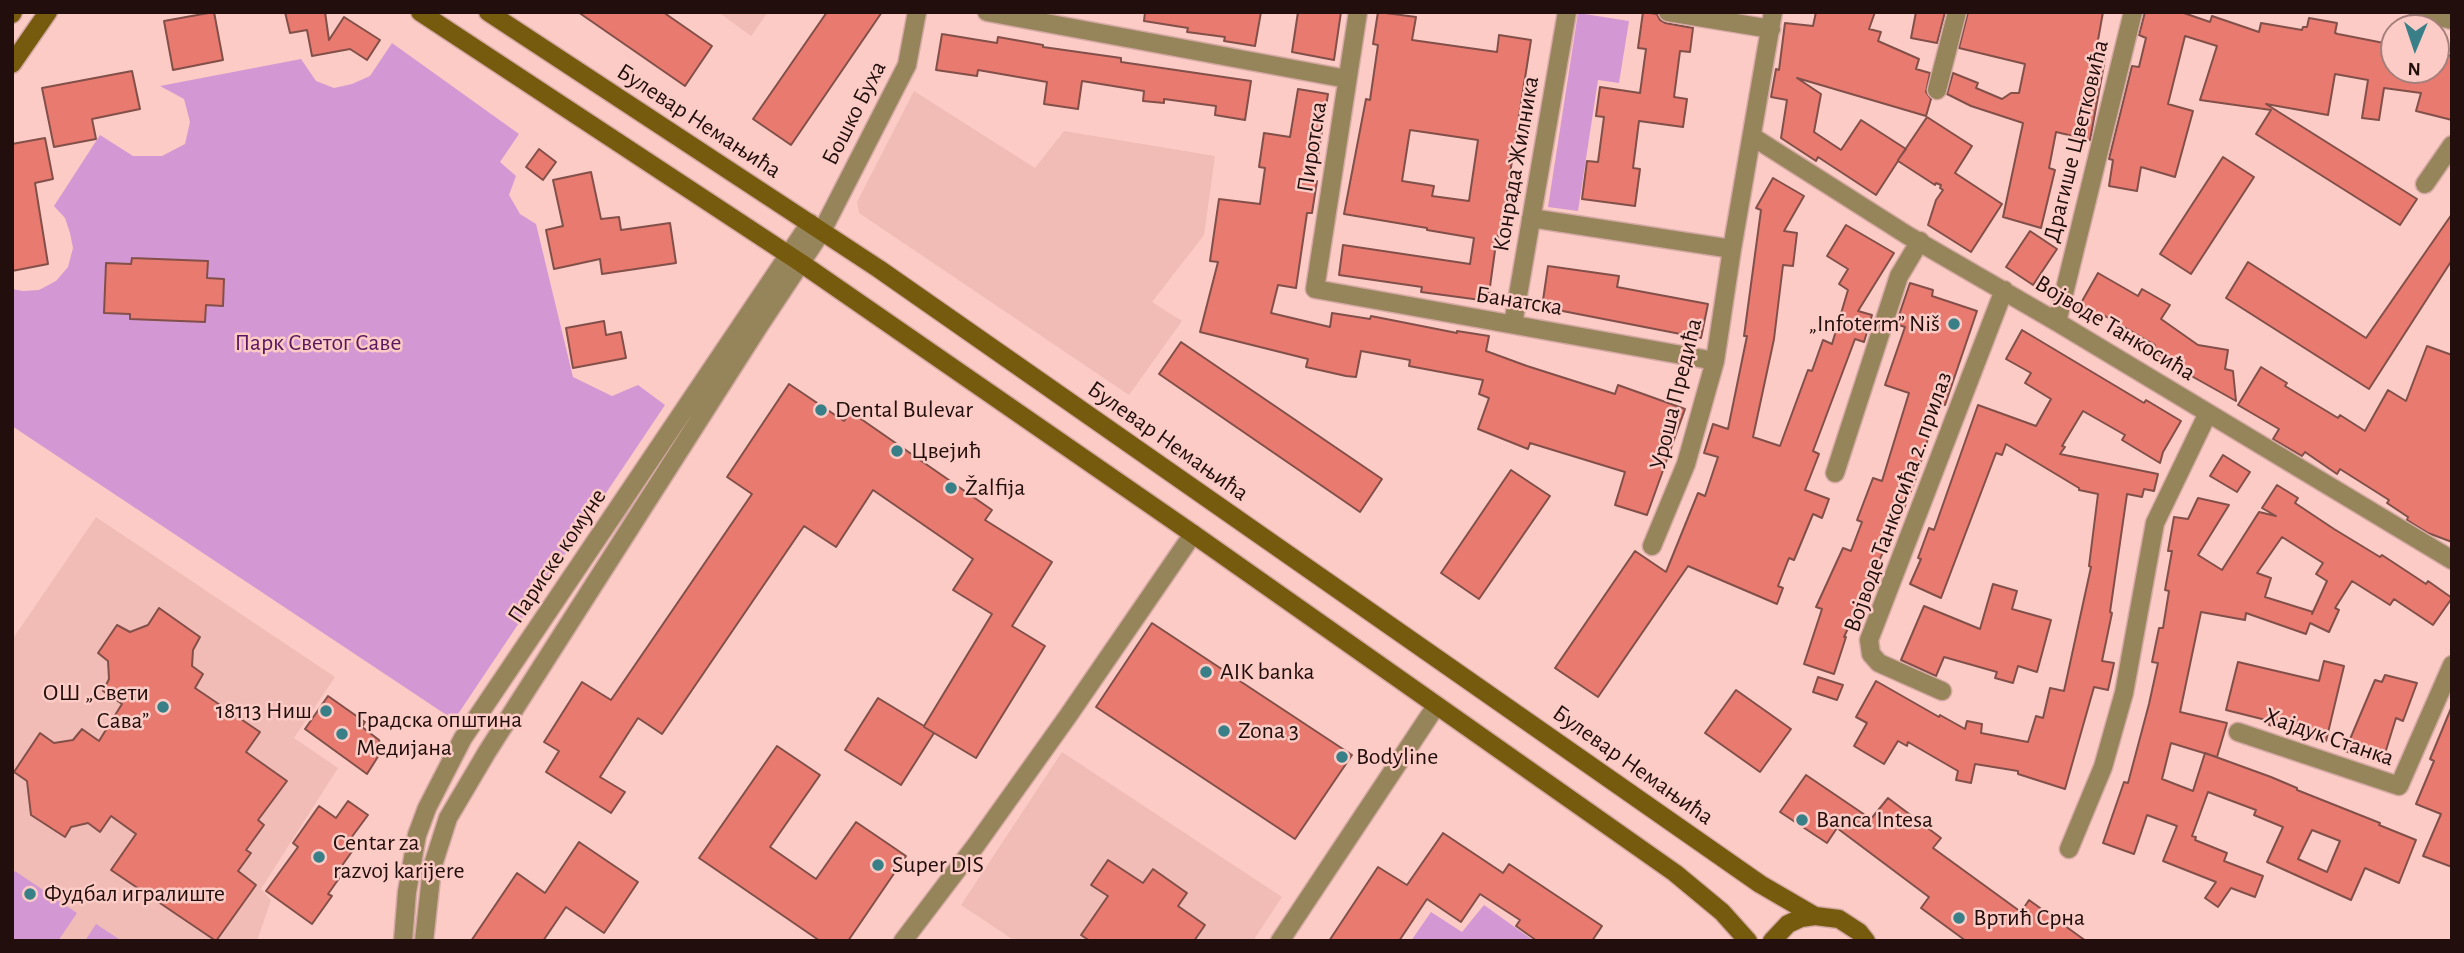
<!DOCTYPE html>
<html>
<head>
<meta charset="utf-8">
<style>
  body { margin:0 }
  #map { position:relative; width:2464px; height:953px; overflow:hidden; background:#fccbc5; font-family:"Alegreya Sans",sans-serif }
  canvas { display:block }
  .frame { position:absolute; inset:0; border:14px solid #220e0c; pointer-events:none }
  .north { position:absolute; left:2380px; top:14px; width:70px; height:70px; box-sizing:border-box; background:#fccbc5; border:2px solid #a57f7b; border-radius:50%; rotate:182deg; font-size:19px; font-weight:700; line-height:28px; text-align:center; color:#220e0c }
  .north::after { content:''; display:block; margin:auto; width:24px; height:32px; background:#387f88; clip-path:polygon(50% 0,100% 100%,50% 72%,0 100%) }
</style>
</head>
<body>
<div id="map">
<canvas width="2464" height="953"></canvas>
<div class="frame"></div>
<div class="north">N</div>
</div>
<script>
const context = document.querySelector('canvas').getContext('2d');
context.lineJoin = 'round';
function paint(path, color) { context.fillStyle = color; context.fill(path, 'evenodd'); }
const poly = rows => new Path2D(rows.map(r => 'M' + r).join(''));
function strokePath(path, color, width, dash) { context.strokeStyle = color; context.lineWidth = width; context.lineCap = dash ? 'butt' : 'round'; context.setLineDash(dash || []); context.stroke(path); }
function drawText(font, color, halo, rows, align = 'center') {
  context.font = font + ' "Alegreya Sans",sans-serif'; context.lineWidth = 5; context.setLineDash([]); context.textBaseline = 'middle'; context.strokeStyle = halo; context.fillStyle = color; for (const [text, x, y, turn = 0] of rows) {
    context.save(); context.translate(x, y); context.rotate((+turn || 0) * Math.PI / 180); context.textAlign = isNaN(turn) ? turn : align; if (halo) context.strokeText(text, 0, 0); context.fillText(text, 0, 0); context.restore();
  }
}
paint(poly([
  [718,12,768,12,751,36],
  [914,91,1035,168,1064,131,1215,156,1204,235,1152,302,1182,321,1129,395,859,213,857,202],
  [96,517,335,677,294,738,338,768,261,889,271,900,257,941,12,941,12,640],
  [1062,752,1282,897,1253,941,1015,941,961,905]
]), '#f1bcb5');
paint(poly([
  [1578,13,1629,21,1619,83,1598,80,1578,211,1548,207],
  [392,43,519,134,500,162,516,176,509,195,520,214,536,224,573,377,612,396,638,385,665,405,454,720,12,426,12,289,23,291,39,290,56,281,68,267,73,248,70,233,65,218,54,206,100,135,133,156,162,156,185,144,190,122,184,99,160,86,301,59,316,81,334,88,352,84,370,76],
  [15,871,77,913,58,941,12,941,12,875],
  [1484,905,1534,941,1411,941,1431,912,1462,932],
  [96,924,122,941,85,941]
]), '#d398d4');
const building = poly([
  [214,12,223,60,173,70,164,21,214,12],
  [285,12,325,12,329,40,344,17,380,40,367,60,350,49,312,56,307,30,290,33,285,12],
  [578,12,663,12,712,46,685,86,578,12],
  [827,12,882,12,791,145,753,119,827,12],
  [1145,12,1261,12,1255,46,1224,41,1225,37,1187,32,1188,28,1144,21,1145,12],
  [1298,12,1341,12,1334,60,1292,52,1298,12],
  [1378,12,1416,17,1412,40,1497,52,1499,35,1531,40,1500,237,1497,236,1488,301,1421,292,1422,287,1339,275,1343,245,1470,264,1474,238,1427,230,1427,228,1344,214,1366,99,1370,100,1378,45,1373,44,1378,12],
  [1410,130,1478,140,1469,201,1432,196,1434,186,1402,181,1410,130],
  [1643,12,1657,14,1660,20,1665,23,1693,28,1690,52,1680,51,1674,97,1687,99,1683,127,1639,121,1633,168,1640,169,1635,206,1582,199,1587,161,1598,162,1604,117,1596,116,1600,87,1640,93,1646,49,1638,48,1643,12],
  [1816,12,1875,12,1869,29,1881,32,1878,41,1919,59,1916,69,1930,73,1926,92,1931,99,1926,116,1797,78,1821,94,1814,132,1841,150,1861,120,1906,149,1898,160,1927,117,1972,146,1955,173,2002,204,1971,252,1928,225,1936,200,1943,190,1940,188,1941,185,1936,183,1935,185,1898,161,1876,195,1818,157,1816,161,1781,138,1787,100,1771,97,1776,69,1779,70,1785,23,1813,26,1816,12],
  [1916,12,1945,12,1937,43,1911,38,1916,12],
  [1968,12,2103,12,2095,57,2105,59,2090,140,2056,132,2049,168,2055,170,2041,228,2003,217,2023,123,1971,106,1947,94,1953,73,1978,83,1976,88,2002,99,2011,93,2019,93,2025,64,1959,48,1968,12],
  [2145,12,2181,12,2210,22,2212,16,2259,32,2261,23,2302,30,2303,27,2307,27,2309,18,2337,23,2335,33,2338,34,2394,45,2394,70,2436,70,2436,53,2452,56,2452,120,2416,111,2421,93,2384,88,2379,120,2362,118,2368,80,2335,74,2328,115,2266,104,2417,199,2400,225,2256,134,2271,110,2200,100,2217,46,2185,36,2168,104,2193,111,2175,177,2141,167,2137,191,2109,186,2113,160,2109,159,2132,66,2139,67,2146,38,2139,35,2145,12],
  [942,34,997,43,998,37,1043,45,1043,47,1121,58,1121,62,1251,81,1245,120,1215,115,1216,106,1164,99,1164,103,1143,101,1144,91,1082,81,1078,109,1044,104,1047,82,978,70,977,76,936,70,942,34],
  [132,71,140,109,92,119,96,139,54,147,42,88,132,71],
  [1298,89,1328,94,1314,181,1317,181,1312,213,1307,213,1296,288,1278,285,1271,313,1330,327,1332,313,1370,319,1371,316,1457,333,1457,331,1489,336,1486,351,1527,366,1615,394,1618,385,1685,409,1647,515,1615,505,1625,472,1530,443,1528,449,1478,429,1489,398,1479,394,1483,380,1409,366,1410,360,1361,351,1356,377,1346,376,1306,367,1308,359,1200,332,1218,262,1210,261,1219,199,1260,204,1265,168,1259,167,1264,133,1290,137,1298,89],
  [45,138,53,179,35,183,48,264,12,271,12,144,45,138],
  [539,149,556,162,543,180,526,167,539,149],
  [2223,157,2254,177,2191,274,2160,254,2223,157],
  [591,172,601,219,619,217,621,230,670,223,676,263,602,274,600,259,554,269,546,230,563,226,553,180,591,172],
  [1773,178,1804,196,1784,231,1797,233,1793,266,1783,265,1774,339,1753,437,1780,446,1808,370,1812,371,1823,340,1832,344,1848,290,1839,284,1848,269,1827,256,1846,225,1894,253,1858,311,1872,315,1864,342,1855,339,1813,451,1819,454,1805,490,1829,499,1822,518,1813,514,1794,560,1789,558,1778,586,1783,588,1777,604,1688,566,1598,697,1555,668,1635,551,1666,572,1698,493,1705,496,1718,457,1704,453,1713,424,1728,429,1747,336,1744,336,1761,210,1756,208,1773,178],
  [2452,214,2452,260,2369,389,2226,298,2248,262,2366,338,2452,214],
  [2030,231,2057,249,2033,285,2006,267,2030,231],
  [132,258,208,261,207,278,224,279,223,306,206,305,205,322,130,319,130,314,104,313,106,263,131,264,132,258],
  [1548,266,1619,276,1617,287,1708,304,1701,338,1542,307,1548,266],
  [2098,273,2138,296,2142,289,2170,305,2161,319,2198,345,2228,350,2225,369,2233,371,2236,401,2179,369,2152,350,2155,345,2105,316,2100,324,2077,310,2098,273],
  [1910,283,1933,290,1932,296,1977,311,1945,405,1939,403,1915,481,1887,551,1884,550,1844,637,1846,637,1834,674,1804,664,1822,609,1816,607,1843,548,1851,551,1862,522,1857,520,1873,478,1882,481,1909,393,1885,385,1905,327,1896,324,1910,283],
  [604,321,606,335,621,332,626,358,573,368,566,328,604,321],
  [2022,330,2144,403,2146,400,2181,421,2163,452,2160,463,2122,440,2125,435,2083,411,2062,446,2065,447,2060,454,2158,474,2154,491,2144,489,2142,497,2127,494,2110,612,2112,613,2102,661,2114,663,2108,690,2094,687,2065,789,2018,774,2018,771,1975,764,1971,783,1956,780,1958,771,1908,742,1907,746,1898,741,1884,764,1854,746,1867,723,1856,717,1876,681,1939,717,1940,715,1965,729,1967,721,1982,724,1981,733,2028,742,2036,716,2043,718,2050,688,2064,691,2091,567,2089,566,2098,494,2079,490,2079,488,2006,444,2002,455,1996,453,1941,598,1910,584,1921,559,1918,558,1929,528,1934,530,1978,405,2036,426,2051,399,2025,383,2031,373,2006,359,2022,330],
  [1181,342,1382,479,1360,512,1159,374,1181,342],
  [2427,346,2452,355,2452,542,2428,533,2407,520,2408,517,2387,503,2389,500,2340,469,2337,474,2305,452,2302,456,2273,439,2279,429,2238,405,2261,367,2287,383,2285,386,2338,418,2340,415,2365,431,2388,390,2406,401,2427,346],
  [789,384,844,421,851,412,992,510,985,520,1052,562,1012,626,1045,646,976,758,924,727,934,733,901,785,845,750,878,698,924,726,992,614,953,590,973,559,873,490,836,547,804,526,662,734,638,718,600,777,625,792,611,813,546,772,559,751,544,742,582,682,611,700,752,494,727,477,789,384],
  [2223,455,2250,472,2237,492,2210,476,2223,455],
  [1511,470,1550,496,1479,599,1441,573,1511,470],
  [2277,485,2298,498,2295,503,2334,529,2380,557,2382,555,2426,584,2428,581,2452,598,2433,625,2394,599,2390,605,2352,581,2335,608,2339,610,2329,632,2310,623,2306,634,2246,613,2245,620,2201,612,2180,712,2227,723,2217,757,2171,743,2162,779,2193,791,2205,753,2271,777,2297,788,2297,790,2380,823,2379,825,2416,840,2399,883,2365,868,2351,900,2267,862,2283,827,2254,815,2256,810,2208,792,2192,836,2196,837,2195,840,2227,853,2224,861,2263,876,2255,897,2231,888,2218,907,2205,898,2216,882,2163,861,2177,826,2147,815,2134,854,2103,843,2124,782,2128,783,2149,704,2158,663,2152,662,2159,628,2163,628,2169,591,2165,590,2172,551,2168,551,2174,517,2188,519,2198,498,2229,505,2198,555,2222,570,2259,512,2276,516,2262,508,2277,485],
  [2282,537,2323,563,2316,574,2327,581,2312,614,2313,612,2265,597,2271,578,2257,573,2282,537],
  [2312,830,2340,841,2327,872,2298,859,2312,830],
  [1993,584,2017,591,2012,609,2051,620,2037,672,2018,666,2013,683,1995,678,1997,672,1944,657,1936,676,1901,660,1924,606,1980,629,1993,584],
  [159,608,200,637,193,650,192,666,203,674,195,688,260,732,246,752,287,781,258,820,264,825,246,850,251,853,238,871,256,885,216,941,111,870,136,834,111,816,100,832,88,823,71,827,65,837,31,815,27,781,14,772,40,733,54,743,73,740,82,729,99,741,122,704,103,691,109,679,108,661,98,653,117,625,130,632,148,625,159,608],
  [1152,623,1352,755,1295,839,1096,707,1152,623],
  [2324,661,2344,666,2326,741,2269,725,2270,721,2226,710,2238,662,2319,681,2324,661],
  [2385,675,2417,683,2403,721,2396,718,2382,763,2345,751,2375,680,2382,682,2385,675],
  [1818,677,1843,685,1837,700,1813,692,1818,677],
  [1736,690,1791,729,1760,772,1705,733,1736,690],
  [328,696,365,722,362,727,379,740,381,747,379,755,367,774,305,729,328,696],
  [2452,706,2452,867,2423,856,2441,814,2416,804,2434,761,2430,759,2452,706],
  [777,746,820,775,770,847,816,879,856,822,906,856,848,941,820,941,699,858,777,746],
  [1806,775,1871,819,1888,798,1941,838,1933,848,2021,912,2029,900,2086,941,1966,941,1921,908,1929,897,1837,828,1827,843,1780,812,1806,775],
  [348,801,368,815,351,838,358,843,341,867,345,870,328,894,332,896,312,924,266,891,298,847,293,843,319,806,336,818,348,801],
  [1443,833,1503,873,1509,864,1602,926,1592,941,1537,941,1516,926,1520,920,1480,894,1461,922,1427,899,1399,941,1329,941,1378,867,1407,885,1443,833],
  [579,842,638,882,604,933,566,907,543,941,471,941,517,873,545,893,579,842],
  [1108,860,1143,883,1153,869,1187,893,1178,906,1205,925,1194,941,1090,941,1081,935,1108,896,1091,885,1108,860]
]);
paint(building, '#e87a70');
strokePath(building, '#824f49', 2);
const street = poly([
  [987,12,1347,79],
  [1358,12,1315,289,1715,361],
  [1668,12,1771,29],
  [2418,12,2452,20],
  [1937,90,1957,12],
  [1753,137,1907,235,2057,322,2452,560],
  [2425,184,2452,145],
  [1531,218,1732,249],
  [2057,322,2133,12],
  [1513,324,1567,12],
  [1835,473,1899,276,1920,241],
  [1652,546,1686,464,1715,361,1732,249,1773,12],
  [1942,691,1879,663,1871,654,1869,640,2004,290],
  [2238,732,2399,786,2452,665],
  [2069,849,2103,767,2124,693,2155,523,2208,413],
  [403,941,407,892,417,835,427,808,463,738,810,223],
  [424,941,432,868,448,818,487,752,759,326,822,231,907,65,917,12],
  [903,941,976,845,1068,716,1193,534],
  [1280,941,1436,706]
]);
const secondary = poly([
  [420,12,801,263,1193,534,1675,873,1722,912,1748,941],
  [488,12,879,269,1760,884,1815,916],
  [12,14,13,12],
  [12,64,48,12],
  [1772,941,1788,924,1801,918,1815,916,1839,919,1859,932,1866,941]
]);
strokePath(street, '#d5a9a4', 21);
strokePath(secondary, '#d5a9a4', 21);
strokePath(street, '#96845a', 18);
strokePath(secondary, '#765a0e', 18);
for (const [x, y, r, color] of [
  [1954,324,7,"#387f88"],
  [821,410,7,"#387f88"],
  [897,451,7,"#387f88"],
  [951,488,7,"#387f88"],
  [1206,672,7,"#387f88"],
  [163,707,7,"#387f88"],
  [326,711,7,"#387f88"],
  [1224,731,7,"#387f88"],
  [342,734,7,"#387f88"],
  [1342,757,7,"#387f88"],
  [1802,820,7,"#387f88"],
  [319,857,7,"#387f88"],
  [878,865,7,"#387f88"],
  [30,894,7,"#387f88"],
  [1959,918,7,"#387f88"]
]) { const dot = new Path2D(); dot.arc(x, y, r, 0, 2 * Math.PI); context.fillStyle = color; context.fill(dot); strokePath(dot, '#fccbc5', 2.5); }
drawText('24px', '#220e0c', '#fccbc5', [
  ["Бошко Буха",854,113,-63],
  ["Булевар Немањића",699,121,33],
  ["Драгише Цветковића",2076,141,-76],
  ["Пиротска",1312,147,-81],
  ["Конрада Жилника",1516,164,-80],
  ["Банатска",1519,301,9],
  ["Војводе Танкосића",2115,328,31],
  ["Уроша Предића",1676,394,-76],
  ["Булевар Немањића",1168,441,35],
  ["Војводе Танкосића 2. прилаз",1898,502,-70],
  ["Париске комуне",557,556,-56],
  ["Хајдук Станка",2329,737,19],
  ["Булевар Немањића",1633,765,35]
]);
drawText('24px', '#220e0c', '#fccbc5', [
  ["„Infoterm” Niš",1940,324,"right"],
  ["Dental Bulevar",835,410],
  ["Цвејић",911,451],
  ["Žalfija",965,488],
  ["AIK banka",1220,672],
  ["ОШ „Свети",149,693,"right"],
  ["Сава”",149,721,"right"],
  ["18113 Ниш",312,711,"right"],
  ["Градска општина",356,720],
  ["Медијана",356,748],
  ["Zona 3",1238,731],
  ["Bodyline",1356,757],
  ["Banca Intesa",1816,820],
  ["Centar za",333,843],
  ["razvoj karijere",333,871],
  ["Super DIS",892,865],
  ["Фудбал игралиште",44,894],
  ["Вртић Срна",1973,918]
], 'left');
drawText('24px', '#5b165e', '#fccbc5', [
  ["Парк Светог Саве",318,343]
]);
</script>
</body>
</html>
